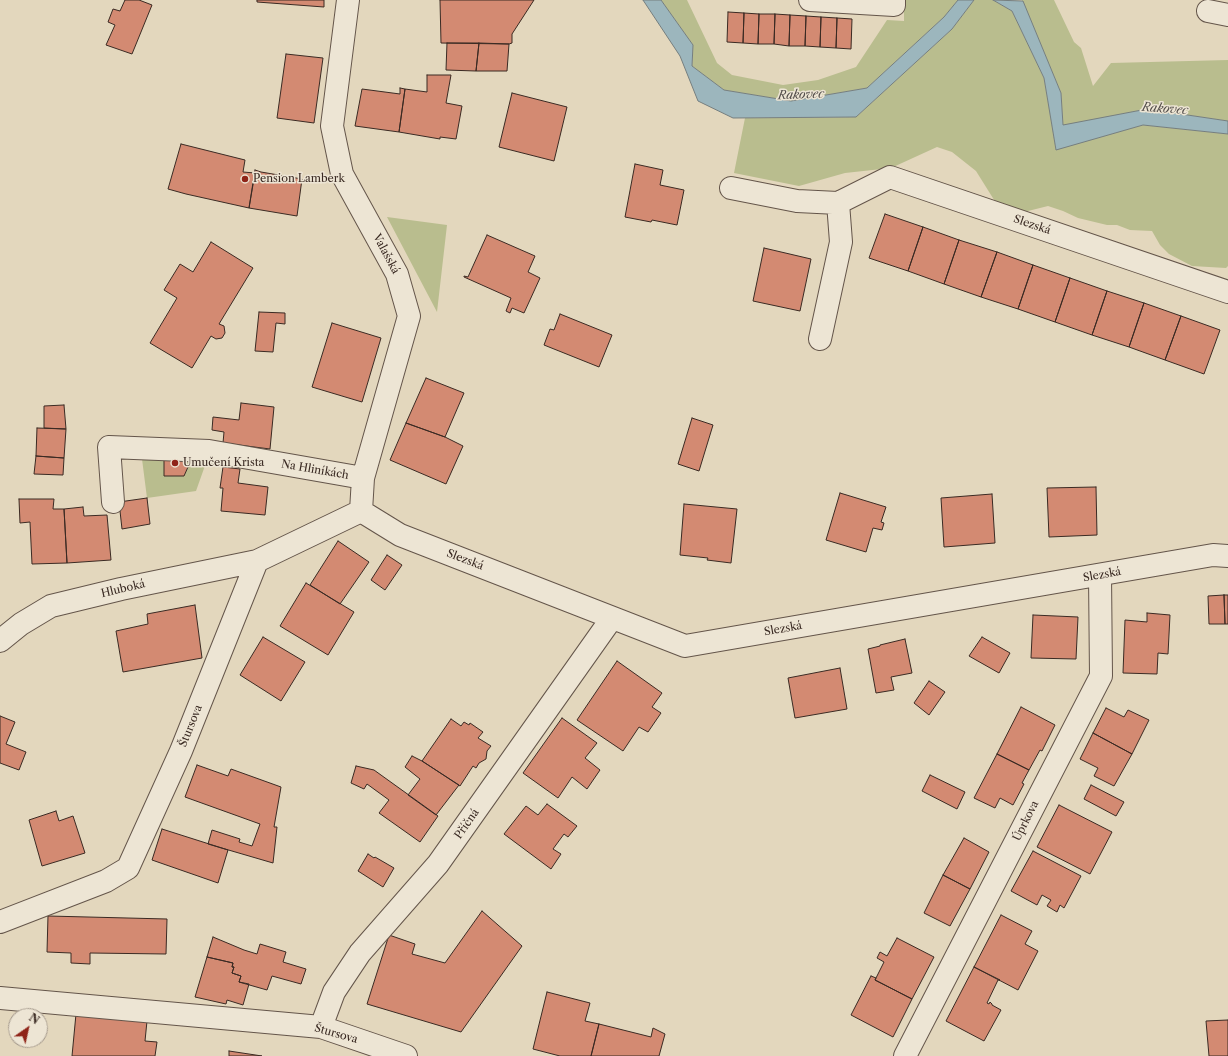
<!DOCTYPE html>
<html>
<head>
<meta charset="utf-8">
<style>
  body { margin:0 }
  #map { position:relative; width:1228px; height:1056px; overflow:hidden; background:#e3d7bd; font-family:"Libre Caslon Text",serif }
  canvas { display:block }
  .north { position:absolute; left:8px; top:1008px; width:40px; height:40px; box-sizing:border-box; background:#ede5d4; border:1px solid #a59a8d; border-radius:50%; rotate:34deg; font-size:11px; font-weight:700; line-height:16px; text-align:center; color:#3a2a23 }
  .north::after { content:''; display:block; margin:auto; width:14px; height:18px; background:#8f2418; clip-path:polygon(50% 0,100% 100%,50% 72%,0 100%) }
</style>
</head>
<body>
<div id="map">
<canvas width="1228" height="1056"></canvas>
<div class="north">N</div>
</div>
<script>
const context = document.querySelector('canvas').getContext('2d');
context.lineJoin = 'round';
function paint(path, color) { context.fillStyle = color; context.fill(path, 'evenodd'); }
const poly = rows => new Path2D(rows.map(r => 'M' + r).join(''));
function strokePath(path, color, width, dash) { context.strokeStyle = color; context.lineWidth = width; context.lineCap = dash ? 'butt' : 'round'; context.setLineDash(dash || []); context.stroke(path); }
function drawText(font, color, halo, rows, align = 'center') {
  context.font = font + ' "Libre Caslon Text",serif'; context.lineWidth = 3; context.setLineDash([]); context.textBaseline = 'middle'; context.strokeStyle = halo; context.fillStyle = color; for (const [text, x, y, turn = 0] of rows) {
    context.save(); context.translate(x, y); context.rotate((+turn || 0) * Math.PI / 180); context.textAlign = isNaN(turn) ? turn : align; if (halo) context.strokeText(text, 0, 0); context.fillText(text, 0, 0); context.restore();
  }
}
paint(poly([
  [661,0,687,0,717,63,732,75,783,85,818,80,856,67,887,20,904,21,904,0,958,0,944,17,867,88,791,101,724,90,692,66,693,45],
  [974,0,993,0,1012,11,1044,78,1056,149,1143,125,1228,134,1228,266,1226,268,1192,266,1169,254,1160,245,1152,231,1130,230,1117,225,1107,225,1078,218,1063,211,1048,206,1024,212,996,203,976,171,952,152,937,147,891,168,845,173,799,186,734,173,745,118,856,117,952,29],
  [1022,0,1054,0,1074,42,1081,48,1093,86,1111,63,1228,60,1228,121,1147,109,1063,126,1061,93],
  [387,217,447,225,437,312],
  [164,458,164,476,184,476,188,467,184,458,207,460,196,491,147,498,142,459]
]), '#b9bd8e');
const water = poly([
  [643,0,661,0,693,45,692,66,724,90,791,101,867,88,944,17,958,0,974,0,952,29,856,117,733,118,698,101,680,56,643,0],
  [993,0,1023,1,1061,93,1063,125,1147,109,1228,121,1228,134,1143,125,1056,150,1044,78,1012,11,993,0]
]);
paint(water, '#9cb6bd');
strokePath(water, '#757e7f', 1);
const building = poly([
  [125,0,139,0,152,5,132,54,106,45,115,25,108,22,113,9,120,11,125,0],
  [257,0,324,0,324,7,257,2,257,0],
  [440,0,534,0,512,34,512,43,509,44,441,43,440,0],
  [728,12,744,13,743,43,727,42,728,12],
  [744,13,759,14,758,44,743,43,744,13],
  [759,14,775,14,774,44,758,44,759,14],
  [775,14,790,15,789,46,774,44,775,14],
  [790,15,806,16,805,46,789,46,790,15],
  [806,16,821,17,820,47,805,46,806,16],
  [821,17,837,18,836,48,820,47,821,17],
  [837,18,852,19,851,49,836,48,837,18],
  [447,43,479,43,476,71,446,70,447,43],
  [479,43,509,44,507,71,476,71,479,43],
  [286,54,323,58,314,123,277,118,286,54],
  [427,75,451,75,446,103,462,106,456,139,440,137,440,139,399,132,405,89,427,92,427,75],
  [400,88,405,89,399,132,355,126,362,89,400,94,400,88],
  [512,93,567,107,554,161,499,147,512,93],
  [181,144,245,160,243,172,255,173,249,208,186,194,168,189,181,144],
  [635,164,663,170,660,185,684,190,677,225,652,220,651,222,625,217,635,164],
  [255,170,261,172,302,179,297,216,249,208,255,170],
  [885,214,923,227,908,271,869,258,885,214],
  [923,227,959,240,944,284,908,271,923,227],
  [487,235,535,256,528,272,540,278,524,313,512,308,510,313,506,311,511,298,464,277,464,276,468,277,487,235],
  [959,240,997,252,981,297,944,284,959,240],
  [211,242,253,268,219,324,224,326,225,333,222,338,216,339,211,336,192,368,150,343,177,298,164,290,180,264,193,272,211,242],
  [764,248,811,259,800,311,753,301,764,248],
  [997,252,1033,265,1018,309,981,297,997,252],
  [1033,265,1070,278,1055,322,1018,309,1033,265],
  [1070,278,1107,291,1092,335,1055,322,1070,278],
  [1107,291,1144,303,1129,347,1092,335,1107,291],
  [1144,303,1181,316,1165,360,1129,347,1144,303],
  [259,312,285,313,285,324,276,323,273,352,255,351,259,312],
  [560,314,612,335,599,367,544,345,550,329,554,330,560,314],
  [1181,316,1220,330,1204,374,1165,360,1181,316],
  [332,323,381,338,362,402,312,387,332,323],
  [426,378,464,393,445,437,406,423,426,378],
  [241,403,274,407,270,449,223,443,224,432,212,430,213,417,239,420,241,403],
  [64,405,66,429,44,428,44,406,64,405],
  [692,418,713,425,699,471,678,464,692,418],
  [406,423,445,437,463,446,446,484,390,460,406,423],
  [37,428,66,429,64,458,36,456,37,428],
  [36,456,64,458,63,475,34,474,36,456],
  [164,458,184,458,188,467,184,476,164,476,164,458],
  [223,467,240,469,238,483,268,487,265,515,221,511,223,488,220,488,223,467],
  [1096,487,1097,535,1049,537,1047,488,1096,487],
  [840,493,886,507,881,522,884,523,882,530,873,528,866,552,826,540,840,493],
  [992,494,995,543,944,547,941,498,992,494],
  [147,498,150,524,122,529,119,502,147,498],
  [19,499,54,499,53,509,64,509,67,563,32,564,30,522,20,523,19,499],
  [684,504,737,509,731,563,707,560,708,558,680,555,684,504],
  [83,507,84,516,107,515,111,560,67,563,64,509,83,507],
  [338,541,369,562,340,604,310,585,338,541],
  [387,555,402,565,385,590,371,580,387,555],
  [306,583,354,612,328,655,280,626,306,583],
  [1224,595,1228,595,1228,624,1225,624,1224,595],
  [1224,595,1225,624,1209,624,1208,596,1224,595],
  [195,605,202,658,123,672,116,631,148,624,147,614,195,605],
  [1147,613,1170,615,1168,654,1158,653,1157,674,1123,673,1125,620,1147,622,1147,613],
  [1033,615,1078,617,1076,659,1031,658,1033,615],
  [263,637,305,662,281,701,240,675,263,637],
  [982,637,1010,653,999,673,969,656,982,637],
  [905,639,912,673,891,677,894,690,876,693,868,649,880,646,880,645,905,639],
  [617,661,662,693,652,707,661,713,648,732,639,727,623,751,577,720,617,661],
  [840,668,847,709,795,718,788,678,840,668],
  [929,681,945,692,929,715,914,703,929,681],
  [1021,707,1055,725,1042,751,1040,750,1029,770,997,754,1021,707],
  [1106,708,1124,717,1128,710,1149,720,1132,754,1093,733,1106,708],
  [0,716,15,722,6,744,26,752,19,770,0,763,0,716],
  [562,718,597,743,585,758,600,770,587,789,572,777,558,798,523,773,562,718],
  [451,719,461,726,464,722,469,725,470,723,483,732,478,738,491,746,487,751,486,759,479,763,476,768,473,766,460,786,422,761,451,719],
  [1093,733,1132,754,1114,786,1094,776,1098,768,1080,759,1093,733],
  [997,754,1029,770,1022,783,1024,784,1013,805,1000,798,995,808,974,798,997,754],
  [412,756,422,761,459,785,436,815,408,795,420,779,405,767,412,756],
  [197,765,228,776,231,769,281,787,274,827,277,827,273,863,208,844,212,830,240,839,239,842,252,846,260,824,185,797,197,765],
  [356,766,374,770,438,816,420,842,379,813,389,800,367,784,364,789,351,783,356,766],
  [930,775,965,792,957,809,922,791,930,775],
  [1091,785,1124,802,1116,816,1084,799,1091,785],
  [547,804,577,826,568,837,564,834,553,849,561,854,551,869,504,834,526,806,538,815,547,804],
  [1059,805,1112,832,1090,874,1037,847,1059,805],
  [56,811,59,821,73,816,85,853,42,866,29,820,56,811],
  [162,829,228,850,218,883,152,860,162,829],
  [964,838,989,852,970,889,943,875,964,838],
  [1033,851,1081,876,1064,908,1060,905,1057,912,1047,906,1051,900,1042,895,1037,905,1011,891,1033,851],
  [368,854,374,858,375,857,394,868,383,887,358,871,368,854],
  [943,875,970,889,950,926,924,913,943,875],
  [482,911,522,946,461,1032,367,1004,389,935,415,944,412,954,445,963,482,911],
  [1001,915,1032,931,1025,944,1038,951,1018,990,974,967,1001,915],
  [48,916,167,919,166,954,90,953,90,964,71,963,71,953,47,952,48,916],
  [213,937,244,950,257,954,260,944,286,952,283,962,306,969,301,984,272,976,267,990,239,982,241,976,232,973,234,967,232,967,233,963,207,957,213,937],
  [897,938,934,957,912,999,875,980,884,962,877,958,880,952,887,956,897,938],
  [207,957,233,963,232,967,234,967,232,973,241,976,239,982,249,984,243,1005,227,1000,226,1004,195,997,207,957],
  [974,967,1000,980,998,980,987,1003,989,1004,990,1002,992,1004,992,1005,1001,1010,984,1041,946,1021,974,967],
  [871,976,876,978,875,980,912,999,893,1037,851,1015,871,976],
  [547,992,590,1003,585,1021,599,1024,591,1056,560,1056,533,1049,547,992],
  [76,1014,147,1021,145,1041,157,1042,155,1056,72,1056,76,1014],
  [1228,1020,1228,1056,1209,1056,1206,1021,1228,1020],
  [599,1024,651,1037,653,1028,665,1034,659,1056,591,1056,599,1024],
  [229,1051,262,1056,229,1056,229,1051]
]);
paint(building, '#d38a72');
strokePath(building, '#3a2a23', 1);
const minor = poly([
  [348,0,332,126,342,174,397,274,409,316,363,478,361,511],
  [810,0,894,5,894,0],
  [1208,11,1228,15],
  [731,188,797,201,838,203,890,177,1228,292],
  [820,339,841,242,838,203],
  [113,502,109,447,209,451,363,478],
  [361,511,400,535,685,646,1213,555,1228,556],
  [0,641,21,624,51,606,121,589,257,561,361,511],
  [0,922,106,881,128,868,181,751,257,561],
  [0,998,321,1027,406,1056],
  [321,1027,334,992,360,953,438,864,612,618],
  [905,1056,1101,676,1100,575]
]);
strokePath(minor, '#64554a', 24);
strokePath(minor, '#ede5d4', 22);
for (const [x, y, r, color] of [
  [245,179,4,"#8f2418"],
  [175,463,4,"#8f2418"]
]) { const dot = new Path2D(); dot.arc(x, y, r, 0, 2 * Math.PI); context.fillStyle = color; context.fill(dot); strokePath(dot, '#ede5d4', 1.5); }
drawText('11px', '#3a2a23', '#ede5d4', [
  ["Pension Lamberk",253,179],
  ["Umučení Krista",183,463]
], 'left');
drawText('11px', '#3a2a23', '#ede5d4', [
  ["Slezská",1032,225,19],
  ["Valašská",386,254,62],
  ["Na Hliníkách",315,470,10],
  ["Slezská",465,560,21],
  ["Slezská",1102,575,-10],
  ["Hluboká",123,589,-13],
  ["Slezská",783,629,-10],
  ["Štursova",191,726,-68],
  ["Úprkova",1026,821,-63],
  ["Příčná",467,824,-55],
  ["Štursova",336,1034,16]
]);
drawText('italic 12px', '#524d4a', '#ede5d4', [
  ["Rakovec",801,95,-2],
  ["Rakovec",1165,109,4]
]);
</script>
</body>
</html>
